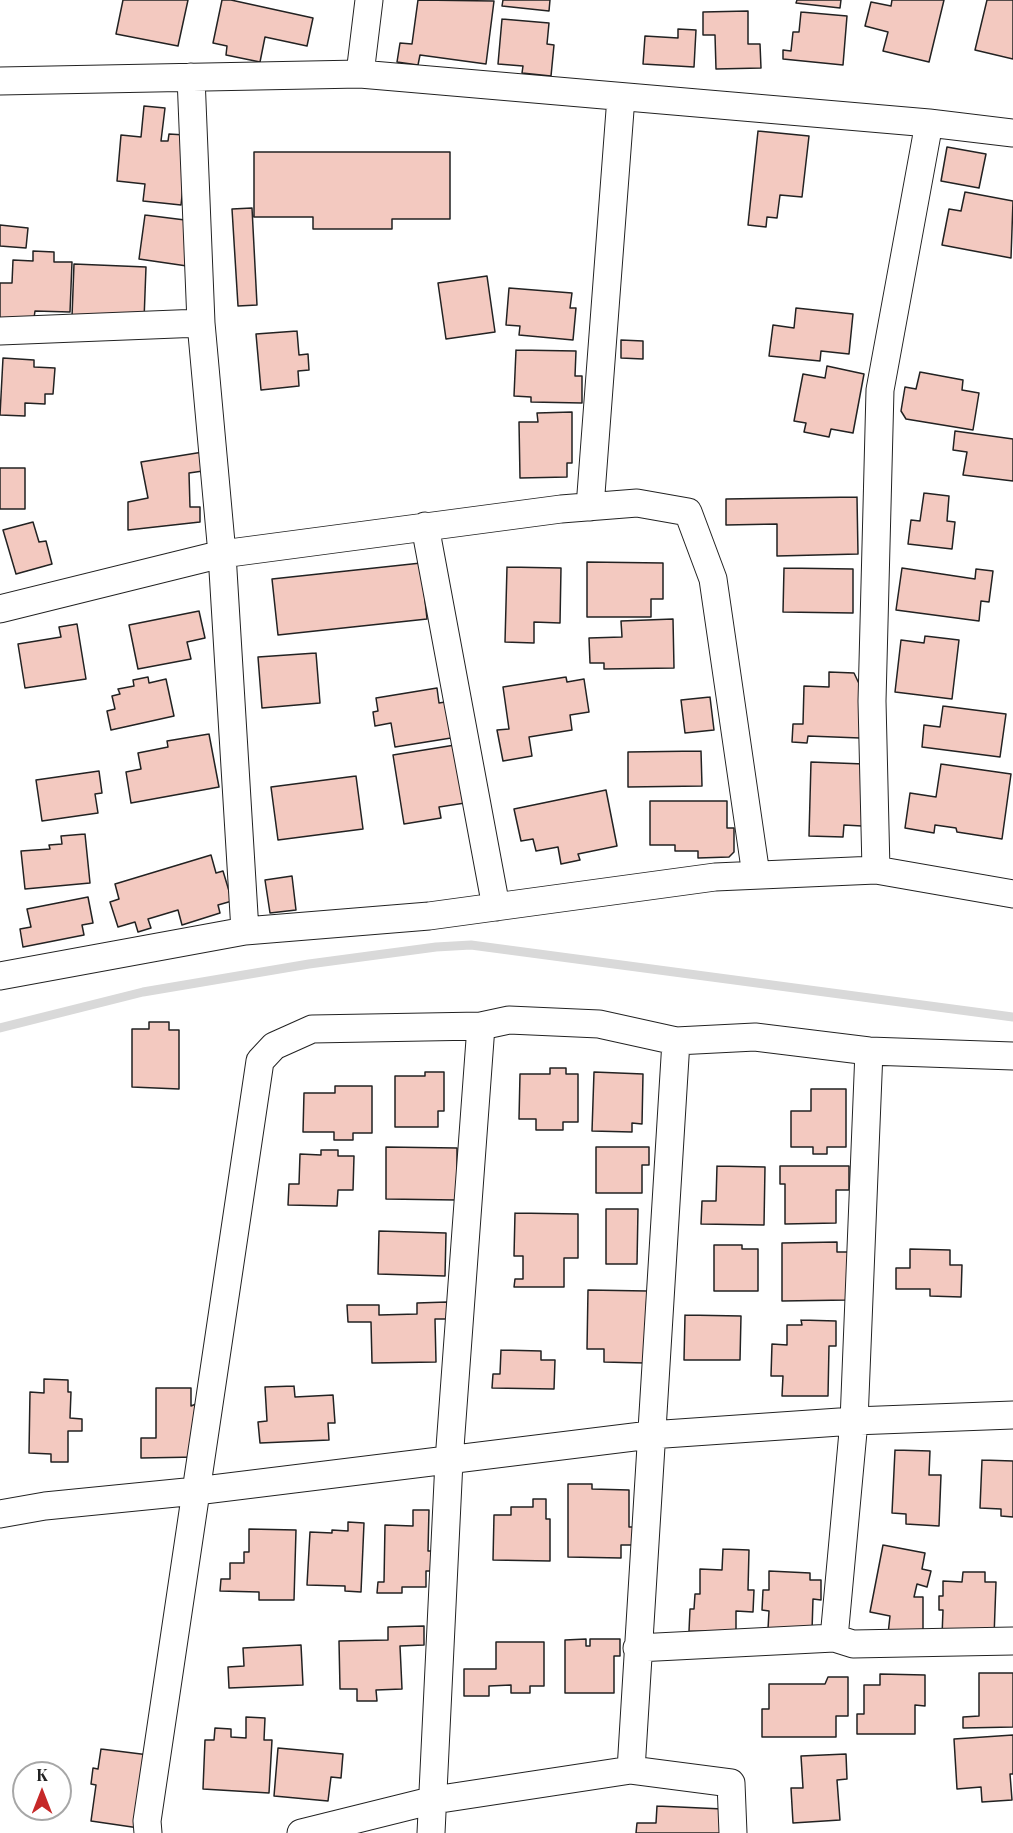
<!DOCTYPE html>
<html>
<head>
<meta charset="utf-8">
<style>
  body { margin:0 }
  #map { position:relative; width:1013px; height:1833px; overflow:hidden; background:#fff; font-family:"Playfair Display",serif }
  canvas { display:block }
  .north { position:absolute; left:12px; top:1761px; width:60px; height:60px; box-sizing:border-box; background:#fff; border:2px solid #a7a7a7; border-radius:50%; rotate:0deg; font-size:16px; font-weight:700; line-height:24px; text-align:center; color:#222 }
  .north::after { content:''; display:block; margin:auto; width:21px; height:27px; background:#c62828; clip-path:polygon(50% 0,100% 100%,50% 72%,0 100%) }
</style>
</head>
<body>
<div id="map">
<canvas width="1013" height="1833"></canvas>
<div class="north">K</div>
</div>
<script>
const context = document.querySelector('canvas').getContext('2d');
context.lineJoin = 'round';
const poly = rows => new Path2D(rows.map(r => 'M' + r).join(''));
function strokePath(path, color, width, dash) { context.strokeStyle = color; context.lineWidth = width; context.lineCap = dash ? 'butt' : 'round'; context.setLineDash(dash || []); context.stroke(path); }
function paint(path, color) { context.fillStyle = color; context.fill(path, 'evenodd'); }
strokePath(poly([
  [0,1028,143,992,309,964,436,947,471,945,1013,1017]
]), '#d9d9d9', 9);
const building = poly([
  [123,0,188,0,178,46,116,34,123,0],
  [222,0,231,0,313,18,307,46,265,37,260,62,226,55,227,46,213,43,222,0],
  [418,0,494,1,486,64,420,55,418,65,397,62,400,43,412,44,418,0],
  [503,0,550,0,549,11,502,6,503,0],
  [797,0,841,0,840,8,796,3,797,0],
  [892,0,944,0,929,62,883,51,888,32,865,26,871,2,891,6,892,0],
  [987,0,1013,0,1013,59,975,50,987,0],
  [748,11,748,44,760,44,761,68,716,69,715,35,703,35,703,12,748,11],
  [801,12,847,16,843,65,783,59,783,50,791,51,793,32,799,32,801,12],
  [502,19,549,23,547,44,554,45,551,76,522,73,523,66,498,64,502,19],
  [678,29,696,30,694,67,643,64,645,36,678,38,678,29],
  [144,106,165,108,161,141,168,141,169,134,185,135,188,143,181,205,143,201,145,184,117,181,121,135,141,137,144,106],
  [758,131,809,136,802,197,780,195,777,218,767,217,766,227,748,225,758,131],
  [947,147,986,154,979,188,941,181,947,147],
  [254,152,450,152,450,219,392,219,392,229,313,229,313,217,254,217,254,152],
  [965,192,1013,201,1011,258,942,245,949,209,961,211,965,192],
  [252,208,257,305,238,306,232,209,252,208],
  [145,215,193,221,187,266,139,259,145,215],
  [0,225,28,228,26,248,0,246,0,225],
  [33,251,54,252,54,262,72,262,70,312,35,311,34,318,0,325,0,283,12,283,13,260,33,261,33,251],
  [74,264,146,267,144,320,72,317,74,264],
  [487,276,495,332,446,339,438,283,487,276],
  [509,288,572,293,570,308,576,308,573,340,519,335,520,326,506,325,509,288],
  [796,308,853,314,849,354,821,351,820,361,769,356,773,325,794,328,796,308],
  [297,331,299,355,308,354,309,370,298,371,299,386,261,390,256,334,297,331],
  [621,340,643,341,643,359,621,358,621,340],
  [516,350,576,351,575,376,582,376,582,403,531,402,531,397,514,396,516,350],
  [3,358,34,360,34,367,55,368,53,394,45,394,45,404,25,403,25,416,0,415,3,358],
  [827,366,864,374,853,433,831,429,829,437,804,432,806,423,794,421,803,374,825,378,827,366],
  [920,372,963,380,962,390,979,393,973,430,906,419,901,411,905,387,916,389,920,372],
  [572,412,572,463,567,463,567,477,520,478,519,422,538,422,537,413,572,412],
  [955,431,1013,439,1013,481,963,475,967,452,953,450,955,431],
  [203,452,203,471,189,473,190,507,200,507,200,522,128,530,128,502,148,498,141,462,203,452],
  [0,468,25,468,25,509,0,509,0,468],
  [924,493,949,496,947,521,955,522,952,549,908,544,911,520,920,521,924,493],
  [857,497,858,554,777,556,777,524,726,525,726,499,857,497],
  [33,522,39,542,46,541,52,564,16,574,3,530,33,522],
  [587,562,663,563,663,599,651,599,651,617,587,617,587,562],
  [421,563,427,619,278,635,272,579,421,563],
  [507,567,561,568,560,623,534,622,534,643,505,642,507,567],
  [784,568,853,569,853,613,783,612,784,568],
  [902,568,975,579,976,569,993,571,989,602,981,601,979,621,896,610,902,568],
  [199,611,205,638,187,642,191,659,138,669,129,625,199,611],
  [673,619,674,668,604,669,604,663,590,663,589,638,622,637,621,621,673,619],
  [77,624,86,679,25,688,18,644,61,637,59,627,77,624],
  [925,636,959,640,952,699,895,692,901,640,924,643,925,636],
  [316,653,320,703,262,708,258,657,316,653],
  [829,672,854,673,862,690,860,738,808,736,807,743,792,742,793,724,803,724,804,686,829,687,829,672],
  [148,677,149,683,166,679,174,716,111,730,107,711,115,709,112,696,120,694,118,689,134,686,133,680,148,677],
  [566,677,567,682,584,679,589,712,570,715,572,730,529,737,532,756,503,761,497,730,509,729,503,687,566,677],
  [437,688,439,703,445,702,451,738,395,747,391,723,375,726,373,712,378,711,376,698,437,688],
  [710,697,714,730,685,733,681,700,710,697],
  [943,706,1006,714,1000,757,922,747,924,725,940,727,943,706],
  [209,734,219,787,131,803,126,772,141,769,138,753,168,747,167,741,209,734],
  [455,745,465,803,439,807,441,818,404,824,393,755,455,745],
  [701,751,702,786,628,787,628,752,701,751],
  [811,762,864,764,862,826,844,825,843,837,809,836,811,762],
  [941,764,1011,774,1002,839,957,832,956,828,935,825,934,833,905,828,910,793,936,797,941,764],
  [99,771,102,793,95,794,98,813,42,821,36,780,99,771],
  [356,776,363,829,278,840,271,787,356,776],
  [606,790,617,846,578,854,580,860,561,864,558,847,536,851,533,839,521,841,514,809,606,790],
  [650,801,727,801,727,828,734,828,734,852,729,857,698,858,698,851,675,851,675,845,650,845,650,801],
  [85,834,90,883,25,889,21,851,50,849,49,845,62,844,61,836,85,834],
  [211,855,216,873,223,871,232,901,218,905,220,913,182,925,178,910,148,919,151,928,138,932,135,922,118,927,110,902,119,899,115,884,211,855],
  [292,876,296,910,270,913,265,880,292,876],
  [88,897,93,923,82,925,84,935,23,947,20,929,31,927,27,909,88,897],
  [149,1022,169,1022,169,1030,179,1030,179,1089,132,1087,132,1029,149,1029,149,1022],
  [550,1068,566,1068,566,1074,578,1074,578,1122,563,1122,563,1130,536,1130,536,1119,519,1119,520,1074,550,1074,550,1068],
  [425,1072,444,1072,444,1111,438,1111,438,1127,395,1127,395,1076,425,1076,425,1072],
  [594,1072,643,1074,642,1124,632,1123,632,1132,592,1131,594,1072],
  [335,1086,372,1086,372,1133,353,1133,353,1140,334,1140,334,1132,303,1132,304,1093,335,1093,335,1086],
  [811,1089,846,1089,846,1147,827,1147,827,1154,813,1154,813,1147,791,1147,791,1111,811,1111,811,1089],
  [386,1147,457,1148,457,1200,386,1199,386,1147],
  [596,1147,649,1147,649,1165,642,1165,642,1193,596,1193,596,1147],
  [321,1150,338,1150,338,1156,354,1156,353,1190,338,1190,337,1206,288,1205,289,1184,299,1184,300,1154,321,1155,321,1150],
  [717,1166,765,1167,764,1225,701,1224,702,1201,716,1201,717,1166],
  [780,1166,849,1166,849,1190,836,1190,836,1223,785,1224,785,1184,780,1184,780,1166],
  [606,1209,638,1209,637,1264,606,1264,606,1209],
  [515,1213,578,1214,578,1258,564,1258,564,1287,514,1287,515,1279,523,1279,523,1256,514,1256,515,1213],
  [379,1231,446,1233,445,1276,378,1274,379,1231],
  [837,1242,837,1252,848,1252,848,1300,782,1301,782,1243,837,1242],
  [714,1245,742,1245,742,1249,758,1249,758,1291,714,1291,714,1245],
  [910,1249,950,1250,950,1265,962,1265,961,1297,930,1296,930,1289,896,1289,896,1268,910,1268,910,1249],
  [588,1290,647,1291,645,1363,604,1362,604,1349,587,1349,588,1290],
  [447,1302,447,1319,435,1319,436,1362,372,1363,371,1322,348,1322,347,1305,379,1305,379,1315,417,1314,417,1303,447,1302],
  [685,1315,741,1316,740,1360,684,1360,685,1315],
  [801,1320,836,1321,836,1346,829,1346,828,1396,782,1396,783,1376,771,1376,772,1344,787,1345,787,1325,802,1325,801,1320],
  [501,1350,541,1351,541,1360,555,1360,554,1389,492,1388,493,1374,500,1374,501,1350],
  [44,1379,68,1380,68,1392,71,1392,70,1418,82,1419,82,1431,68,1431,68,1462,51,1462,51,1454,29,1453,30,1392,44,1393,44,1379],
  [294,1386,295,1397,333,1395,335,1423,328,1423,329,1440,260,1443,258,1422,267,1421,265,1387,294,1386],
  [156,1388,191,1388,191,1406,196,1404,197,1457,141,1458,141,1438,156,1438,156,1388],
  [895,1450,930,1451,929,1475,941,1475,939,1526,906,1524,906,1514,892,1513,895,1450],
  [982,1460,1013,1461,1013,1517,1001,1516,1001,1509,980,1508,982,1460],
  [568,1484,592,1484,592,1489,629,1490,629,1527,637,1527,637,1545,621,1545,621,1558,568,1557,568,1484],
  [533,1499,546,1499,546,1519,550,1519,550,1561,493,1560,494,1515,511,1515,511,1507,533,1507,533,1499],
  [413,1510,429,1510,428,1551,436,1551,436,1571,426,1571,426,1587,402,1587,402,1593,377,1593,378,1582,384,1582,385,1525,413,1526,413,1510],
  [348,1522,364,1523,361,1592,345,1591,345,1586,307,1585,310,1532,332,1533,332,1530,348,1531,348,1522],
  [249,1529,296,1530,294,1600,259,1600,259,1592,220,1591,221,1579,230,1579,230,1563,244,1563,244,1552,249,1552,249,1529],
  [883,1545,925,1553,922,1569,931,1571,927,1587,917,1584,914,1597,923,1597,923,1634,888,1634,890,1616,870,1612,883,1545],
  [723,1549,749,1550,748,1590,754,1590,753,1612,736,1611,736,1632,689,1631,690,1609,694,1609,695,1594,700,1594,700,1569,722,1570,723,1549],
  [769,1571,810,1573,810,1580,821,1580,821,1600,813,1599,812,1631,768,1629,769,1611,762,1610,763,1590,769,1590,769,1571],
  [963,1572,985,1572,985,1582,996,1582,994,1637,942,1636,943,1610,939,1610,939,1596,943,1596,943,1581,962,1582,963,1572],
  [424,1626,424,1645,400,1646,402,1689,376,1690,377,1701,357,1701,357,1689,340,1689,339,1641,388,1640,388,1627,424,1626],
  [586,1639,586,1646,590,1646,590,1639,620,1639,620,1656,614,1656,614,1693,565,1693,565,1640,586,1639],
  [496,1642,544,1642,544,1686,530,1686,530,1693,511,1693,511,1685,489,1686,489,1696,464,1696,464,1669,496,1669,496,1642],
  [301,1645,303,1685,229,1688,228,1667,244,1666,243,1648,301,1645],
  [979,1673,1013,1673,1013,1727,963,1728,963,1717,979,1716,979,1673],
  [880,1674,925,1675,925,1706,915,1705,915,1734,857,1734,857,1714,864,1714,864,1685,880,1685,880,1674],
  [828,1677,848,1677,848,1716,836,1716,836,1737,762,1737,762,1709,769,1709,769,1684,825,1684,828,1677],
  [246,1717,265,1718,264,1740,272,1740,269,1793,203,1789,205,1740,214,1740,215,1728,231,1729,231,1737,246,1738,246,1717],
  [1013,1735,1013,1774,1010,1774,1012,1800,982,1802,981,1787,957,1789,954,1739,1013,1735],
  [278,1748,343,1754,341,1778,331,1777,328,1801,274,1796,278,1748],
  [101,1749,149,1755,139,1828,91,1821,96,1785,91,1784,93,1768,98,1769,101,1749],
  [846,1754,847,1779,837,1780,840,1820,793,1823,791,1788,803,1788,801,1756,846,1754],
  [657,1806,723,1809,722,1833,636,1833,637,1823,656,1823,657,1806]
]);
paint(building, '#f3c9c0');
strokePath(building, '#222', 1.5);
const minor = poly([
  [360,74,369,0],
  [191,77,201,323,222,554,245,931],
  [0,81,360,74,929,123,1013,133],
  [0,331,201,323],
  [590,507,621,97],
  [425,526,496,907],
  [0,609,222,554,561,509,637,503,688,512,713,579,756,875],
  [876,870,872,701,880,390,929,123],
  [0,976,245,931,429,916,715,877,876,870,1013,894],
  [0,1514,45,1506,196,1491,650,1435,854,1421,1013,1415],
  [834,1638,854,1421,869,1051],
  [637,1648,834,1638,853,1644,1013,1641],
  [631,1770,676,1041],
  [148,1833,147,1821,260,1061,274,1046,312,1029,481,1026,509,1020,599,1024,676,1041,755,1037,869,1051,1013,1056],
  [301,1833,434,1800,631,1770,731,1783,733,1833],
  [431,1833,449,1461,481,1026]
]);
strokePath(minor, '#222', 29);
strokePath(minor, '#fff', 27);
</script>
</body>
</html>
